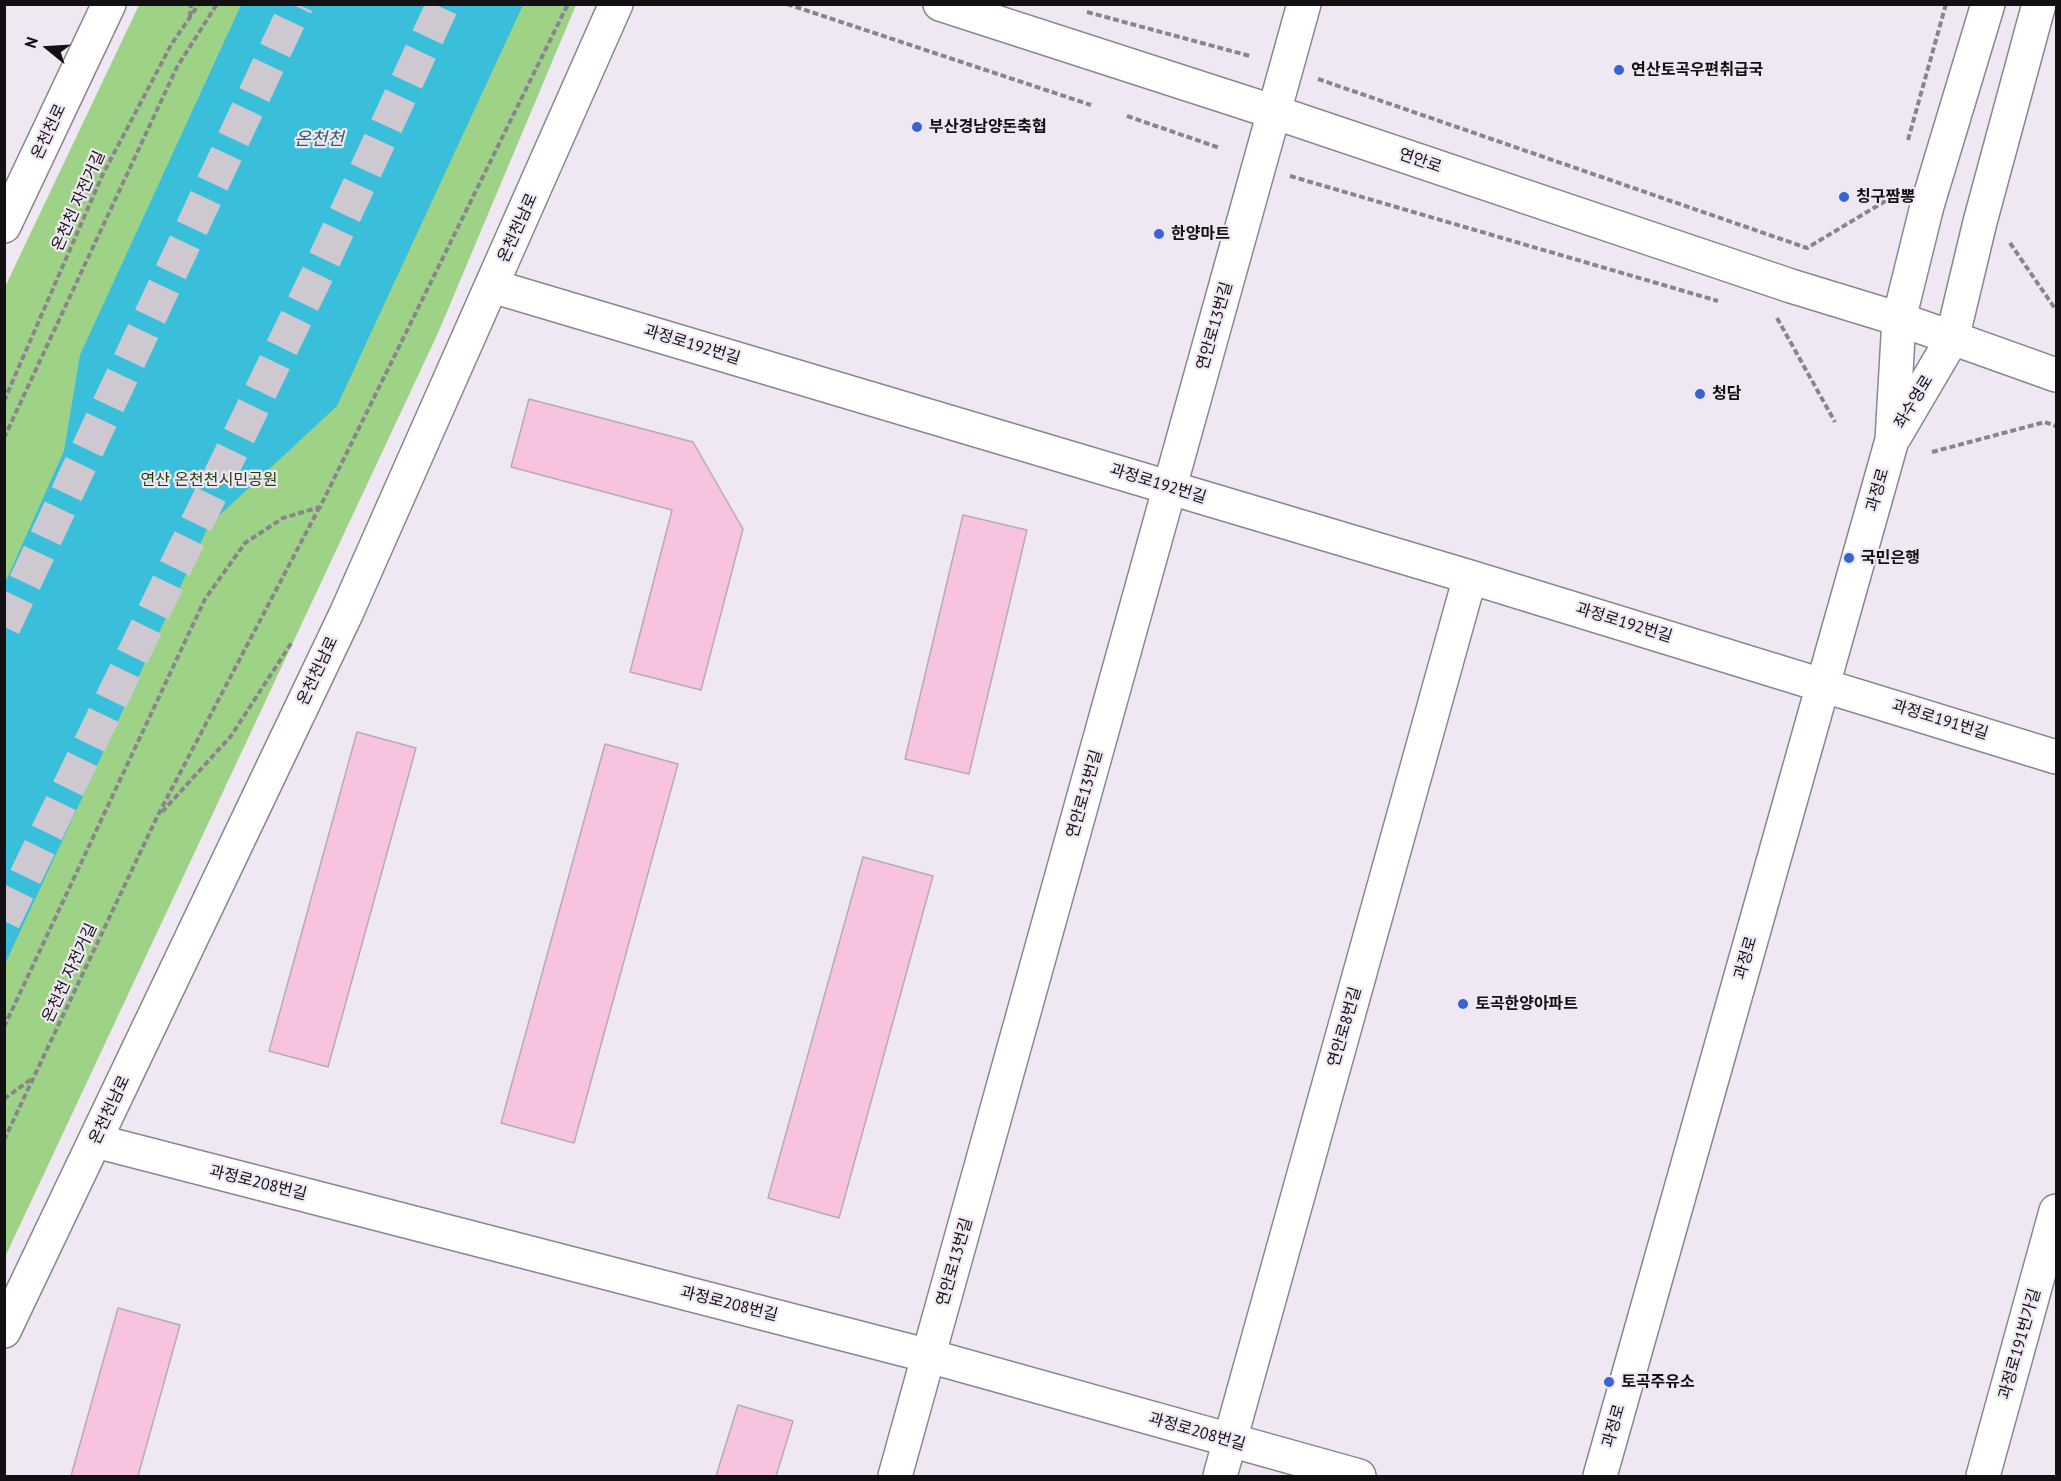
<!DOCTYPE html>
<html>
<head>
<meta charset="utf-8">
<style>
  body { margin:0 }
  #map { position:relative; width:2061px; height:1481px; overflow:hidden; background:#efe8f2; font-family:"PT Sans",sans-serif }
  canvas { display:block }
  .frame { position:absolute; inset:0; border:6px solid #121013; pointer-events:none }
  .north { position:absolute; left:18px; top:18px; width:60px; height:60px; -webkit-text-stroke:4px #efe8f2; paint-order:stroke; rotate:288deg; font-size:16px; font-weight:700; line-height:24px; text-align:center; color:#121013 }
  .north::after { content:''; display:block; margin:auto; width:21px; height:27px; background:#121013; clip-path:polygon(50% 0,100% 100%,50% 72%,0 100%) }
</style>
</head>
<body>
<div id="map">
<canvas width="2061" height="1481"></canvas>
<div class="frame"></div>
<div class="north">N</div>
</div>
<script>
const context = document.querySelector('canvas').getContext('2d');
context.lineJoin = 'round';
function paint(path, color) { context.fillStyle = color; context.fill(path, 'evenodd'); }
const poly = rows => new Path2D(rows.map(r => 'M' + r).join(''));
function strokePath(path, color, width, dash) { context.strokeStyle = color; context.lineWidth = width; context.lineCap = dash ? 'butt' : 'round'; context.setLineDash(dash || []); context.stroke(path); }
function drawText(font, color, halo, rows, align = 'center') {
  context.font = font + ' "PT Sans","Noto Sans KR",sans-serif'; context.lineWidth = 4.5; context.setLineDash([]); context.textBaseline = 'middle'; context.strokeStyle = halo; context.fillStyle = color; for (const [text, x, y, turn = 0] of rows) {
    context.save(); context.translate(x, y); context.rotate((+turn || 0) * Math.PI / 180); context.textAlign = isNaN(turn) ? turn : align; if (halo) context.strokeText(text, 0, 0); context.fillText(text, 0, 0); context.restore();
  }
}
paint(poly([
  [139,5,576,5,438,333,5,1257,4,289]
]), '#9ed287');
paint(poly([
  [241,5,523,5,337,406,209,525,5,964,5,583,64,451,80,355]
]), '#3abfda');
const building = poly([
  [529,399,693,442,743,529,701,690,630,672,672,510,511,467,529,399],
  [963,515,1027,530,969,774,905,759,963,515],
  [357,732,416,748,328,1067,269,1051,357,732],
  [605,744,678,764,574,1143,501,1123,605,744],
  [863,857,933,876,839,1218,768,1198,863,857],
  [118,1308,180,1325,138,1476,71,1476,118,1308],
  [738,1405,793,1421,776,1476,716,1476,738,1405]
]);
paint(building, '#f7c3e1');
strokePath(building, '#b6abb1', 1.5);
strokePath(poly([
  [4,627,297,4],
  [4,921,319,271,443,4]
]), '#cec8d1', 33, [33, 16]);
const minor = poly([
  [4,226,109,4],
  [492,286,1470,577,2056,757],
  [96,1141,929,1356,1359,1476],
  [4,1331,346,614,616,4],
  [895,1476,1304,4],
  [1220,1476,1470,577],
  [1983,1476,2056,1211]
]);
const major = poly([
  [940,4,1274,112,1791,286,1899,319,2056,375],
  [1895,436,1952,339,1980,222,2039,4],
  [1600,1476,1892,440,1899,319,1927,206,1988,4]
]);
strokePath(minor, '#8c858f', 36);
strokePath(major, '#8c858f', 36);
strokePath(poly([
  [787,4,1091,105],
  [1087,12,1250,56],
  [190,17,191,4],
  [1318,79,1807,248,1892,197],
  [1127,116,1220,148],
  [1908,140,1946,4],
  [1290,176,1718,301],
  [2010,243,2056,310],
  [1777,318,1835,422],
  [4,401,102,176,171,45,199,4],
  [4,438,177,67,217,4],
  [1932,452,2045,422,2056,426],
  [162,812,231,736,292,642],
  [4,1027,205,599,245,543,283,518,320,507,568,4],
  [4,1099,33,1078],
  [4,1140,157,817,319,508]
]), '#8a858c', 4, [6, 3]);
strokePath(minor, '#fff', 33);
strokePath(major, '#fff', 33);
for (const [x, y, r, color] of [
  [1619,70,6,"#3764d4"],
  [917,127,6,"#3764d4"],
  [1844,197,6,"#3764d4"],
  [1159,234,6,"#3764d4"],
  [1700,394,6,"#3764d4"],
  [1849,558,6,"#3764d4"],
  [1463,1004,6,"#3764d4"],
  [1609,1382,6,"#3764d4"]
]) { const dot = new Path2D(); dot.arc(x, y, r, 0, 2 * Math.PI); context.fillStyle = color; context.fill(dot); strokePath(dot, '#efe8f2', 2); }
drawText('bold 16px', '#121013', '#efe8f2', [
  ["연산토곡우편취급국",1631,70],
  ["부산경남양돈축협",929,127],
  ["칭구짬뽕",1856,197],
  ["한양마트",1171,234],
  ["청담",1712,394],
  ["국민은행",1861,558],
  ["토곡한양아파트",1475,1004],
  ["토곡주유소",1621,1382]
], 'left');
drawText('16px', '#121013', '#efe8f2', [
  ["온천천로",49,132,-65],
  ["연안로",1420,161,19],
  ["온천천 자전거길",79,201,-66],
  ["온천천남로",518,228,-66],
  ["연안로13번길",1215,326,-74],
  ["과정로192번길",692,345,17],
  ["좌수영로",1914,402,-59],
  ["과정로192번길",1158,484,17],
  ["과정로",1878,490,-74],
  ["과정로192번길",1624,623,17],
  ["온천천남로",318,671,-65],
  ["과정로191번길",1940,720,17],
  ["연안로13번길",1085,794,-74],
  ["과정로",1746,958,-74],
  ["온천천 자전거길",70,973,-65],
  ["연안로8번길",1345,1027,-74],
  ["온천천남로",110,1110,-65],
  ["과정로208번길",258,1183,14],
  ["연안로13번길",955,1262,-74],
  ["과정로208번길",729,1304,14],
  ["과정로191번가길",2020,1344,-74],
  ["과정로",1614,1426,-74],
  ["과정로208번길",1197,1432,16]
]);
drawText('16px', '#1d3e09', '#efe8f2', [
  ["연산 온천천시민공원",209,480]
]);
drawText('italic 18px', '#2c606c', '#efe8f2', [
  ["온천천",319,140]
]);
</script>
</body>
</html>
